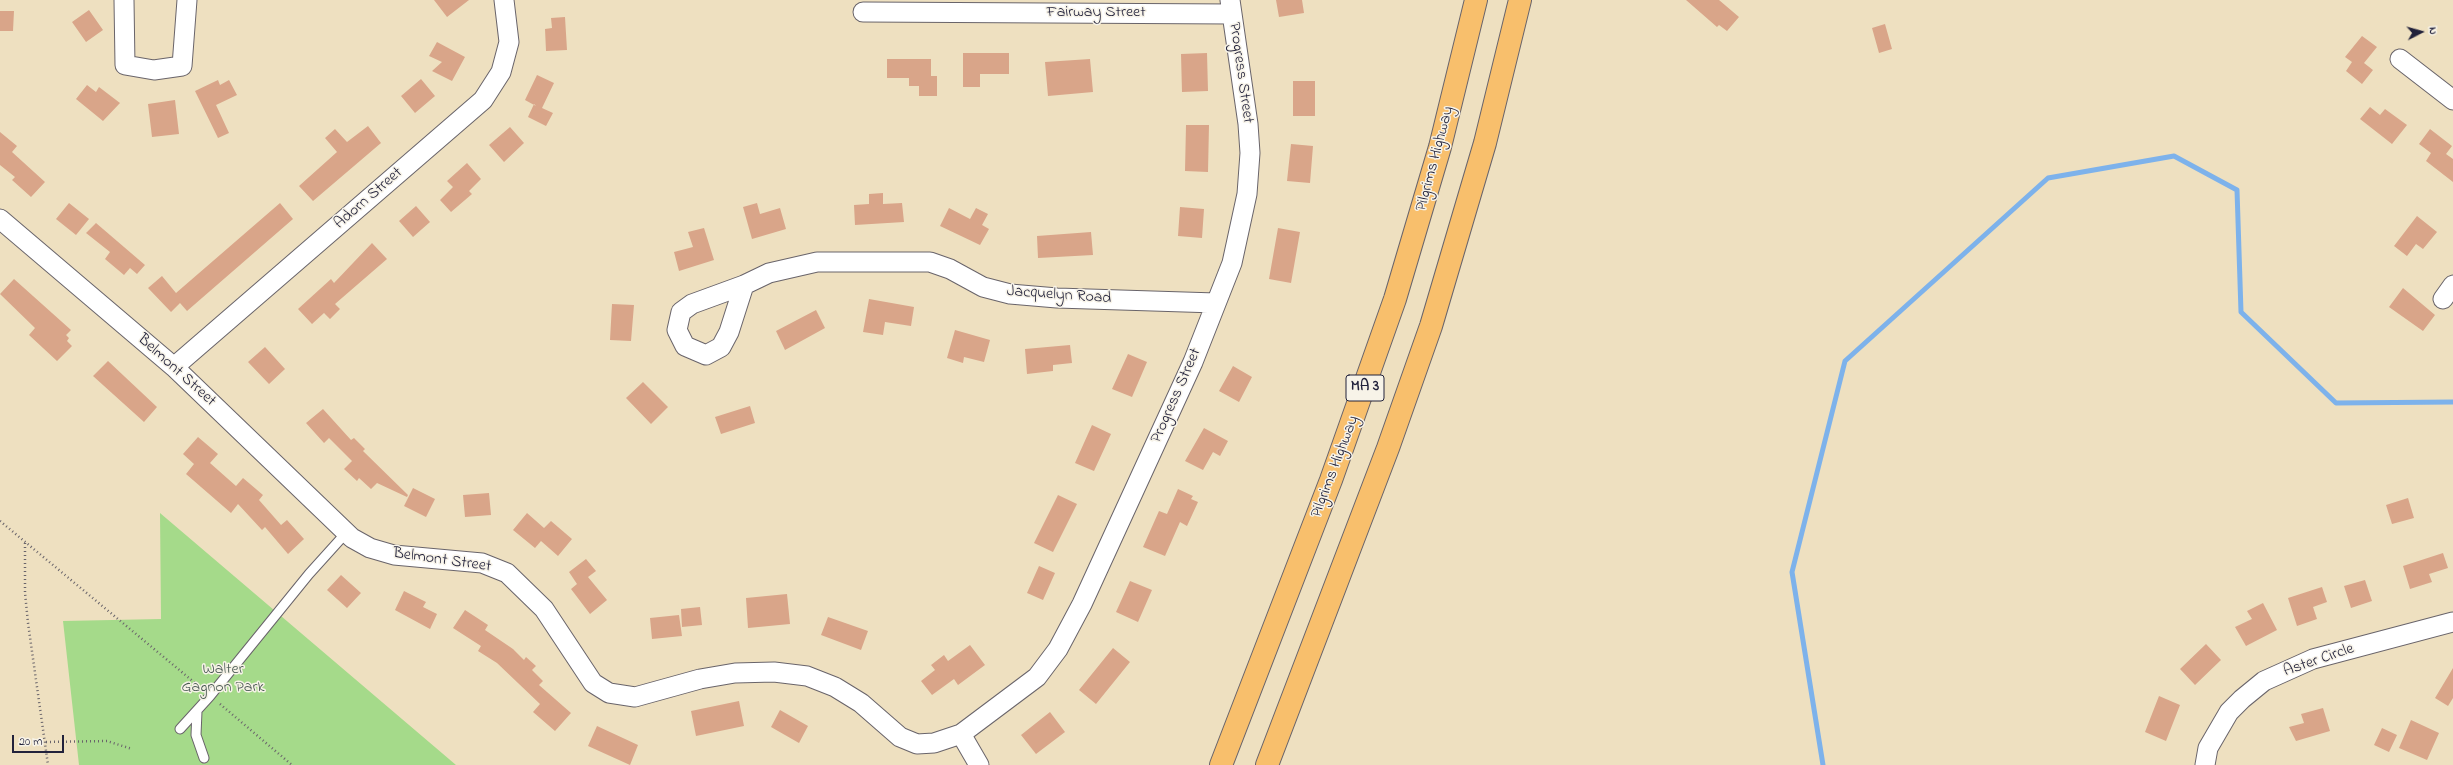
<!DOCTYPE html>
<html>
<head>
<meta charset="utf-8">
<style>
  body { margin:0 }
  #map { position:relative; width:2453px; height:765px; overflow:hidden; background:#eee0c0; font-family:"Indie Flower",sans-serif }
  canvas { display:block }
  .north { position:absolute; left:2401px; top:12px; width:40px; height:40px; -webkit-text-stroke:3px #f7f3e8; paint-order:stroke; rotate:84deg; font-size:11px; font-weight:700; line-height:16px; text-align:center; color:#22223b }
  .north::after { content:''; display:block; margin:auto; width:14px; height:18px; background:#22223b; clip-path:polygon(50% 0,100% 100%,50% 72%,0 100%) }
  .scale { position:absolute; left:12px; top:735px; width:52px; height:18px; box-sizing:border-box; border:2px solid #22223b; border-top:0; padding-left:5px; font-size:12px; line-height:14px; white-space:nowrap; color:#22223b; -webkit-text-stroke:3px #f7f3e8; paint-order:stroke }
</style>
</head>
<body>
<div id="map">
<canvas width="2453" height="765"></canvas>
<div class="north">N</div>
<div class="scale">20 m</div>
</div>
<script>
const context = document.querySelector('canvas').getContext('2d');
context.lineJoin = 'round';
function paint(path, color) { context.fillStyle = color; context.fill(path, 'evenodd'); }
const poly = rows => new Path2D(rows.map(r => 'M' + r).join(''));
function strokePath(path, color, width, dash) { context.strokeStyle = color; context.lineWidth = width; context.lineCap = dash ? 'butt' : 'round'; context.setLineDash(dash || []); context.stroke(path); }
function drawText(font, color, halo, rows, align = 'center') {
  context.font = font + ' "Indie Flower",sans-serif'; context.lineWidth = 3; context.setLineDash([]); context.textBaseline = 'middle'; context.strokeStyle = halo; context.fillStyle = color; for (const [text, x, y, turn = 0] of rows) {
    context.save(); context.translate(x, y); context.rotate((+turn || 0) * Math.PI / 180); context.textAlign = isNaN(turn) ? turn : align; if (halo) context.strokeText(text, 0, 0); context.fillText(text, 0, 0); context.restore();
  }
}
paint(poly([
  [160,513,456,765,79,765,63,621,161,619]
]), '#a5da8a');
strokePath(poly([
  [1823,765,1792,572,1845,361,2048,178,2174,156,2237,190,2241,312,2336,403,2453,402]
]), '#7db2eb', 5);
paint(poly([
  [434,0,469,0,447,17],
  [1276,0,1302,0,1304,13,1279,17],
  [1686,0,1719,0,1739,17,1727,31,1719,25,1717,27],
  [89,10,103,30,86,42,72,22],
  [0,11,14,11,13,31,0,31],
  [565,17,567,50,546,51,545,29,552,28,551,18],
  [1885,24,1892,49,1879,53,1872,28],
  [2362,36,2377,47,2364,63,2373,70,2362,84,2346,71,2352,62,2345,57],
  [437,42,465,57,452,81,432,71,442,62,429,56],
  [963,53,1009,53,1009,74,980,74,980,87,963,87],
  [1207,53,1208,91,1182,92,1181,54],
  [887,59,931,59,931,76,937,76,937,96,919,96,919,86,909,86,909,78,887,78],
  [1090,59,1093,92,1048,96,1045,62],
  [537,75,554,83,542,108,553,113,546,126,528,117,534,104,536,106,525,100],
  [421,79,435,96,415,113,401,96],
  [218,80,220,85,229,80,237,95,216,105,229,133,218,138,195,91],
  [1293,81,1315,81,1315,116,1293,116],
  [87,85,96,92,99,87,120,103,103,121,76,99],
  [175,100,179,134,152,137,148,104],
  [2370,107,2380,115,2385,109,2407,125,2392,144,2360,119],
  [1186,125,1209,125,1208,172,1185,171],
  [368,126,381,143,313,201,299,186,337,152,325,138,335,129,347,142],
  [510,127,524,143,504,162,489,145],
  [2430,129,2452,146,2446,154,2453,159,2453,182,2426,161,2431,153,2419,144],
  [0,132,17,146,12,152,45,182,31,197,12,180,15,177,0,165],
  [1291,144,1313,146,1310,183,1287,181],
  [467,163,481,179,469,191,472,194,451,212,440,200,453,187,447,181],
  [883,193,883,204,902,203,904,222,855,225,854,205,869,204,869,194],
  [69,203,89,219,76,235,56,219],
  [280,203,293,219,187,311,180,303,171,312,148,288,162,276,176,293],
  [757,203,760,214,780,208,786,229,752,239,743,207],
  [416,206,430,222,413,237,399,221],
  [1180,207,1204,209,1202,238,1178,236],
  [949,208,970,219,976,208,988,214,982,225,989,229,980,245,940,226],
  [2417,216,2437,232,2423,249,2416,244,2407,256,2394,246],
  [96,223,145,265,137,274,130,268,124,275,105,259,110,252,86,233],
  [704,228,714,260,679,271,674,252,693,247,688,232],
  [1278,228,1300,232,1291,283,1269,279],
  [1091,232,1093,255,1038,258,1037,236],
  [372,243,387,259,335,304,340,309,330,319,324,313,312,324,298,309,331,279,334,283],
  [14,279,71,330,66,335,69,338,67,341,72,346,57,361,29,335,35,328,0,294],
  [2403,288,2435,315,2423,331,2389,307],
  [869,299,914,307,911,326,885,322,883,335,863,332],
  [612,304,634,305,631,341,610,340],
  [816,310,825,328,785,350,776,331],
  [955,330,990,340,984,362,964,357,963,363,947,358],
  [1070,345,1072,363,1053,365,1053,371,1027,374,1025,349],
  [265,347,285,369,269,384,248,362],
  [1128,354,1147,362,1132,397,1112,389],
  [108,361,157,407,144,422,93,376],
  [1233,366,1252,377,1239,402,1219,391],
  [643,382,668,407,651,424,626,398],
  [750,406,755,423,721,434,715,417],
  [323,409,351,440,354,438,365,449,363,451,408,495,407,497,377,483,371,489,359,478,357,481,344,469,352,461,329,438,324,443,306,423],
  [1092,425,1111,434,1094,471,1075,463],
  [1204,428,1228,441,1220,456,1213,452,1203,470,1185,461],
  [198,437,218,454,210,463,236,486,243,478,263,495,259,500,281,525,287,520,304,539,288,554,265,527,262,530,238,504,231,513,186,474,194,464,183,454],
  [413,488,435,499,426,517,404,506],
  [1178,489,1193,496,1191,499,1198,502,1187,526,1180,522,1165,556,1143,547,1159,511,1167,514],
  [489,493,491,515,465,517,463,495],
  [1058,495,1077,504,1053,552,1034,543],
  [2408,498,2414,518,2392,524,2386,505],
  [527,513,544,528,551,521,572,539,558,556,541,541,535,548,513,530],
  [2443,553,2448,568,2429,574,2432,582,2410,589,2403,566],
  [586,559,596,571,588,577,607,600,590,614,571,589,577,584,569,572],
  [1039,566,1055,573,1043,600,1027,593],
  [341,575,361,593,347,608,327,590],
  [2365,580,2372,601,2351,608,2344,586],
  [1130,581,1152,590,1138,622,1116,612],
  [2322,587,2327,602,2313,607,2317,619,2297,626,2288,598],
  [404,591,426,602,423,607,437,614,430,629,395,610],
  [787,594,790,624,748,628,746,598],
  [2263,603,2277,630,2246,646,2235,627,2252,619,2247,611],
  [700,607,702,625,682,627,681,609],
  [465,610,488,625,485,630,513,649,524,660,526,657,536,666,532,670,543,681,539,685,571,713,555,731,533,712,540,704,497,663,478,651,481,646,453,628],
  [679,615,682,636,652,639,650,618],
  [828,617,868,631,861,650,821,635],
  [2206,644,2221,660,2195,685,2180,669],
  [970,645,985,665,958,685,954,679,932,695,921,681,935,670,931,665,944,655,948,661],
  [1113,648,1130,662,1096,704,1079,690],
  [2453,668,2453,698,2448,706,2435,698],
  [2159,696,2180,705,2166,741,2145,732],
  [739,701,744,726,696,736,691,711],
  [2323,708,2330,731,2296,741,2289,727,2304,723,2301,714],
  [780,710,808,726,799,743,771,727],
  [1050,712,1065,732,1036,754,1021,735],
  [2411,720,2439,733,2427,760,2399,748],
  [597,726,638,745,630,765,588,746],
  [2382,728,2397,735,2389,752,2374,745]
]), '#d9a589');
const lane = poly([
  [197,711,196,735,204,758],
  [180,729,210,696,309,574,346,533]
]);
const street = poly([
  [124,0,125,65,154,70,182,66,187,0],
  [863,12,1232,14],
  [2400,59,2453,100],
  [0,219,174,367,352,538,370,548,394,555,482,563,507,573,544,609,593,683,609,693,635,697,700,679,735,673,774,672,807,676,835,687,861,703,900,737,917,744,934,743,961,734,1037,677,1058,649,1082,604,1193,362,1232,263,1247,194,1250,153,1248,124,1230,0],
  [744,285,729,332,721,347,706,355,685,346,677,330,681,312,692,304,744,285,769,273,817,262,930,262,950,269,983,287,1010,294,1057,298,1216,303],
  [2443,299,2453,285],
  [174,367,483,100,501,72,509,42,504,0],
  [961,734,979,765],
  [2205,765,2208,748,2229,712,2242,699,2264,681,2313,659,2453,622]
]);
const highway = poly([
  [1221,765,1331,480,1395,299,1440,147,1476,0],
  [1267,765,1388,448,1431,326,1485,143,1520,0]
]);
strokePath(lane, '#69646a', 11);
strokePath(street, '#69646a', 21);
strokePath(highway, '#69646a', 24);
strokePath(poly([
  [0,521,201,688],
  [25,543,25,593,28,623,48,765],
  [220,704,292,765],
  [46,742,107,741,132,749]
]), '#69646a', 2.5, [1, 3]);
strokePath(lane, '#fff', 9);
strokePath(street, '#fff', 19);
strokePath(highway, '#f8bf6c', 22);
for (const [x, y, w] of [
  [1365,388,38]
]) { const box = new Path2D(); box.roundRect(x - w / 2, y - 13, w, 26, 3); context.fillStyle = '#f7f3e8'; context.fill(box); strokePath(box, '#22223b', 1); }
drawText('bold 15px', '#22223b', null, [
  ["MA 3",1365,388]
]);
drawText('16px', '#22223b', '#f7f3e8', [
  ["Fairway Street",1096,13],
  ["Progress Street",1240,73,82],
  ["Pilgrims Highway",1436,159,-75],
  ["Adorn Street",369,199,-41],
  ["Jacquelyn Road",1059,296,4],
  ["Belmont Street",176,371,42],
  ["Progress Street",1177,396,-66],
  ["Pilgrims Highway",1336,467,-69],
  ["Belmont Street",442,561,8],
  ["Aster Circle",2319,661,-19]
]);
drawText('16px', '#495953', '#f7f3e8', [
  ["Walter",223,670],
  ["Gagnon Park",223,688]
]);
</script>
</body>
</html>
